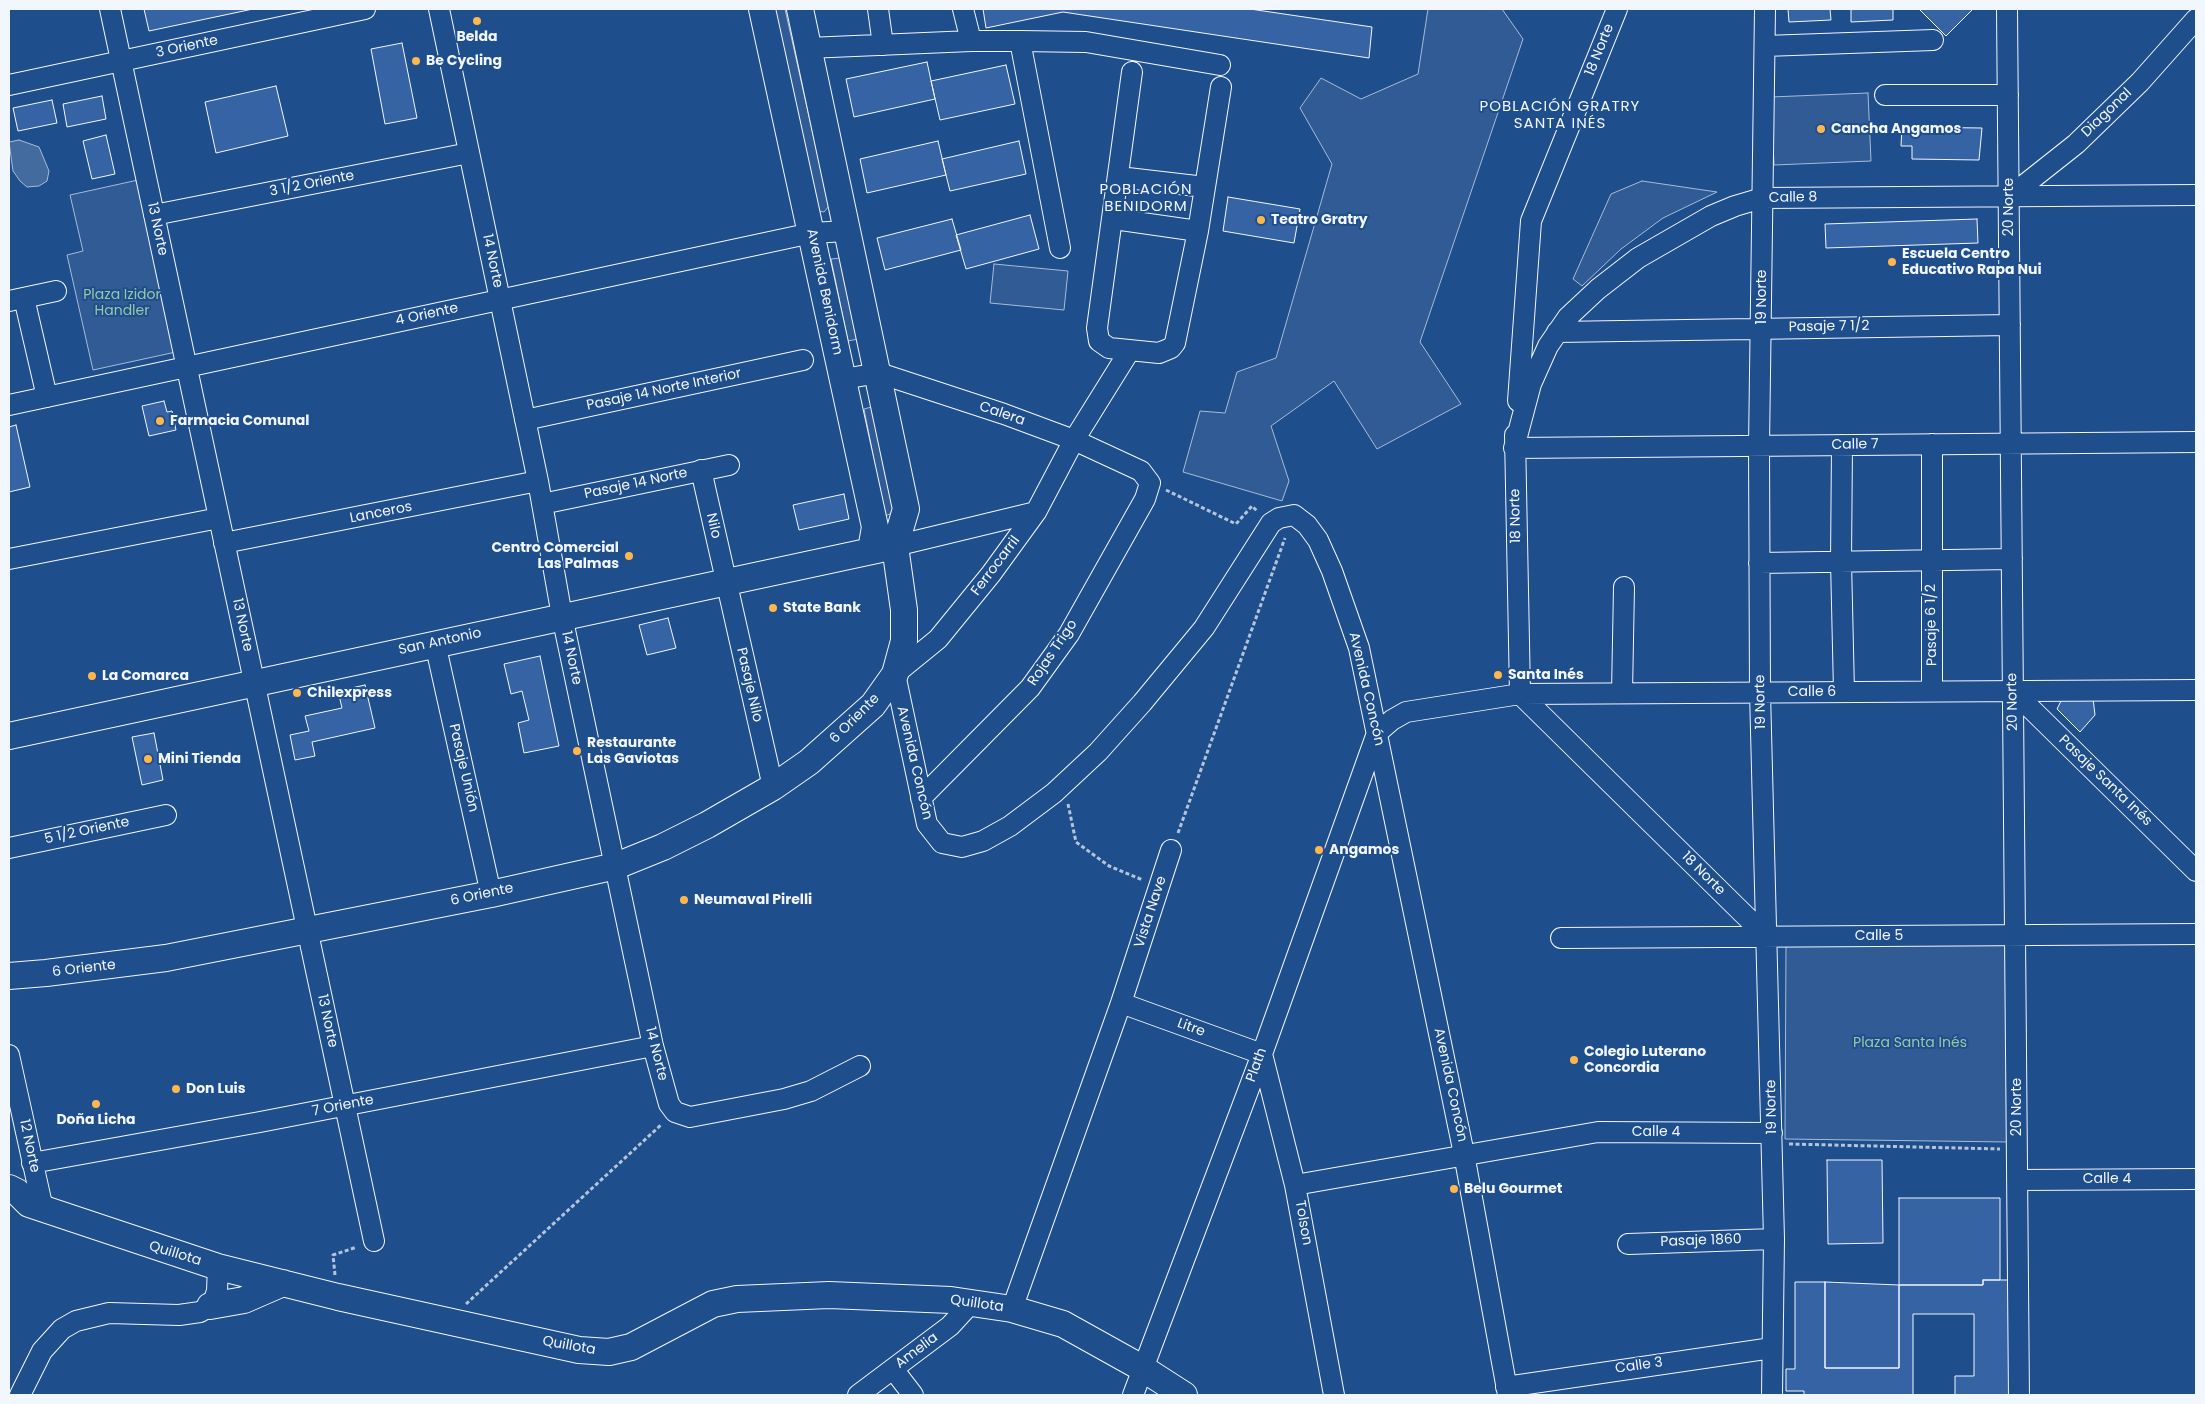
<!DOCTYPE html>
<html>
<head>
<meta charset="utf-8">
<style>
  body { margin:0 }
  #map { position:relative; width:2205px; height:1404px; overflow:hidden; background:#1f4e8c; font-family:Poppins,sans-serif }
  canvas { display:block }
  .frame { position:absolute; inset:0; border:10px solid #f2f6ff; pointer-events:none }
</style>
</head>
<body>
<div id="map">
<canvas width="2205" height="1404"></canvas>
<div class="frame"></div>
</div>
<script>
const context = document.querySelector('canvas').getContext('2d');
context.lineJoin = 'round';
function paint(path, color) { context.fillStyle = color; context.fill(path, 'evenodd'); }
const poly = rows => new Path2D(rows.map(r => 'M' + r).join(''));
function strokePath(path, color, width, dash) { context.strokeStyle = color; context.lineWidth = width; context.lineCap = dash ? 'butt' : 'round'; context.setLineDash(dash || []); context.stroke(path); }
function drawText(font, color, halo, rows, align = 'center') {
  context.font = font + ' Poppins,sans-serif'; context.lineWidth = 4; context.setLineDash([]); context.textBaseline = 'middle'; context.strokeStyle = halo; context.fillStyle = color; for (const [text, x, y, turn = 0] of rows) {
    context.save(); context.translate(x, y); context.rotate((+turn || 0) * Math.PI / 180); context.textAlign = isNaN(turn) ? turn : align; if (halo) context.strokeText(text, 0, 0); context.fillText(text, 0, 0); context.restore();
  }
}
const built = poly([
  [773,9,785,9,829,206,824,212,818,211,773,9],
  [1428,9,1502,9,1523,39,1420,342,1461,404,1377,449,1334,381,1271,426,1289,481,1282,501,1183,472,1200,411,1225,413,1237,372,1276,358,1332,164,1300,108,1321,78,1361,99,1418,74,1428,9],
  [1868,93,1871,161,1774,165,1771,97,1868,93],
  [138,180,176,352,93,370,67,255,83,251,70,195,138,180],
  [1642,181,1717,192,1663,218,1621,249,1582,286,1573,279,1611,194,1642,181],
  [841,258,858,339,848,341,831,259,841,258],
  [994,264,1068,271,1064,310,990,303,994,264],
  [875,406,897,511,885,516,864,409,875,406],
  [2006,945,2008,1142,1785,1139,1786,946,2006,945]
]);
paint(built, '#305b95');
strokePath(built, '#a8bbd7', 1);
const water = poly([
  [19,140,39,147,49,171,47,181,39,186,27,187,20,181,13,171,9,142,19,140]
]);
paint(water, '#446ba0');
strokePath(water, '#a8bbd7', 1);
const building = poly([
  [144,9,253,9,149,31,144,9],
  [983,9,1250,9,1372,27,1369,58,1063,12,986,28,983,9],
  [1788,9,1830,9,1831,20,1789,22,1788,9],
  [1851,9,1893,9,1893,20,1851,22,1851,9],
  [1919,9,1973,9,1946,36,1919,9],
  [402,43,417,118,385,124,371,49,402,43],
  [927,62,935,99,854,117,846,79,927,62],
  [1006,65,1015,104,940,120,931,81,1006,65],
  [276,86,288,136,216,153,205,102,276,86],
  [102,96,106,119,67,127,63,104,102,96],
  [52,100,57,123,18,131,13,108,52,100],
  [1902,127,1982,128,1979,160,1912,159,1912,146,1901,146,1902,127],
  [106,135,115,174,92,179,83,141,106,135],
  [938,141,946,175,867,193,860,159,938,141],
  [1019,141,1026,174,950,191,942,159,1019,141],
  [1228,197,1300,209,1294,243,1223,231,1228,197],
  [1030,215,1039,249,966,269,956,235,1030,215],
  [952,219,961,250,885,270,877,238,952,219],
  [1977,219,1978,243,1826,248,1825,224,1977,219],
  [164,401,167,412,172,411,176,430,149,436,142,406,164,401],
  [16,425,30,487,9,492,9,427,16,425],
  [844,494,849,519,799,530,793,505,844,494],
  [668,618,676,648,647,655,639,625,668,618],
  [540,656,559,746,524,753,518,723,529,720,522,691,511,694,504,664,540,656],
  [365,685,375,728,312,742,315,756,295,760,290,735,309,731,305,716,342,708,338,691,365,685],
  [2063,697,2093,698,2095,715,2080,732,2057,709,2063,697],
  [154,733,163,780,142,785,132,737,154,733],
  [1827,1160,1882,1160,1883,1243,1828,1244,1827,1160],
  [1899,1198,2000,1198,2000,1280,1983,1280,1983,1285,1899,1285,1899,1198],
  [1983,1280,2009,1280,2010,1395,1955,1395,1955,1376,1974,1376,1974,1314,1913,1314,1913,1395,1804,1395,1804,1391,1786,1391,1786,1369,1795,1369,1795,1282,1825,1282,1825,1368,1899,1368,1899,1285,1983,1285,1983,1280],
  [1825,1282,1899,1285,1899,1368,1825,1368,1825,1282]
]);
paint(building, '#3563a3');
strokePath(building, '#f2f6ff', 1);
const minor = poly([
  [110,9,374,1241],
  [439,9,538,481,562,616,653,1046,669,1104,675,1112,690,1117,784,1099,811,1091,860,1066],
  [878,9,883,45],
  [963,9,971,41],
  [1765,9,1759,446,1760,692,1774,1239,1772,1395],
  [2007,9,2019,1395],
  [1020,41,1086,42,1220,65],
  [1765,46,1933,40],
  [808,48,971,41,1020,41,1060,248],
  [1132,72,1097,328,1099,341,1109,348,1159,353,1171,348,1175,343,1198,231,1221,87],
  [9,85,365,9],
  [1885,95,2008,95],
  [1119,177,1205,187],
  [2196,195,1762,198,1735,206,1711,216,1638,258,1598,289,1568,317,1548,346,1531,384,1514,448,2196,442],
  [2009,197,2076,144,2140,82,2196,19],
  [154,215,469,153],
  [1114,219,1198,231],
  [24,298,47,397],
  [9,301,56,291],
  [1557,332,2010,325],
  [1130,350,1074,440,1036,512,991,574,938,639,895,674,927,824,942,843,962,847,983,841,1010,826,1054,793,1098,752,1142,703,1204,628,1271,523,1279,518,1294,515,1307,525,1318,540,1332,571,1359,648,1464,1154,1508,1395],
  [843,379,879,373,1004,414,1074,440,1141,471,1150,483,1145,499,1069,634,1030,688,921,798],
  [1518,401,1531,221,1617,9],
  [9,405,793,237,812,233,846,231],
  [525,420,803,360],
  [1515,435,1520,694,1767,937],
  [1932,444,1932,691],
  [1842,445,1841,561,1844,692],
  [701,470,773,787],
  [542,504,729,465],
  [224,543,538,481],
  [895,546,1036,512],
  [9,559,219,518],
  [1759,563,2012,559],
  [435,643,491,894],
  [2013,691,2196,871],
  [1622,693,1624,587],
  [9,848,166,815],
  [1561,938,2196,934],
  [1121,1003,1262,1054,1295,1185,1334,1395],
  [9,1055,43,1209],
  [32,1163,260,1122,653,1046],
  [2017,1180,2196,1179],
  [1295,1185,1598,1132,1772,1133],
  [1628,1244,1774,1239],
  [1012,1309,1121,1003,1171,850],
  [893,1369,913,1395],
  [1506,1387,1772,1348],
  [20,1395,42,1351,62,1329,76,1321,109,1313,179,1315,200,1312,210,1306,214,1300,217,1291,218,1267],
  [858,1395,950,1326,972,1302],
  [1133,1395,1262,1054,1377,733,1392,720,1406,712,1520,694,2196,690]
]);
const major = poly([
  [762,9,875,527,871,550],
  [800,9,906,509,895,546],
  [9,736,895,546,904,610,904,641,895,674,873,705,809,762,773,787,707,825,663,847,616,866,491,894,166,958,46,973,9,976],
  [9,1188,17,1192,29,1204,218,1267,338,1297,579,1350,609,1352,631,1347,713,1304,737,1299,829,1295,951,1300,1012,1309,1063,1324,1142,1368,1184,1395],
  [210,1306,244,1300,283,1283]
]);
strokePath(minor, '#f2f6ff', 22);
strokePath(major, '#f2f6ff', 28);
strokePath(poly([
  [1166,490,1236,524,1252,506,1257,511],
  [1068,804,1076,842,1109,866,1143,880],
  [1178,833,1285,538],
  [1789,1144,2000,1149],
  [335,1275,333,1255,357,1247],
  [466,1304,662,1124]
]), '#b3c4dc', 3, [4, 2.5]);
strokePath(minor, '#1f4e8c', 20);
strokePath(major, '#1f4e8c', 26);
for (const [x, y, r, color] of [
  [477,21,5,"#ffb74d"],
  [416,61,5,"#ffb74d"],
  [1821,129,5,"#ffb74d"],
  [1261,220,5,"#ffb74d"],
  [1892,262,5,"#ffb74d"],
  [160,421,5,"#ffb74d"],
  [629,556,5,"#ffb74d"],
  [773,608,5,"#ffb74d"],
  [1498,675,5,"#ffb74d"],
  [92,676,5,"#ffb74d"],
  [297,693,5,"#ffb74d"],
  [577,751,5,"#ffb74d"],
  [148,759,5,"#ffb74d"],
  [1319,850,5,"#ffb74d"],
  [684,900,5,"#ffb74d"],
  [1574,1060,5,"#ffb74d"],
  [176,1089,5,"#ffb74d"],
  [96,1104,5,"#ffb74d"],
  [1454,1189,5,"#ffb74d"]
]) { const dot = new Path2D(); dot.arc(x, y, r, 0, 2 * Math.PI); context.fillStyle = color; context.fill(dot); strokePath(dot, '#1f4e8c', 2); }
drawText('bold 14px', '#f2f6ff', '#1f4e8c', [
  ["Belda",477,37,"center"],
  ["Be Cycling",426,61],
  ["Cancha Angamos",1831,129],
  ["Teatro Gratry",1271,220],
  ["Escuela Centro",1902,254],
  ["Educativo Rapa Nui",1902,270],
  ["Farmacia Comunal",170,421],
  ["Centro Comercial",619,548,"right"],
  ["Las Palmas",619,564,"right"],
  ["State Bank",783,608],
  ["Santa Inés",1508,675],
  ["La Comarca",102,676],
  ["Chilexpress",307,693],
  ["Restaurante",587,743],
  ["Las Gaviotas",587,759],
  ["Mini Tienda",158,759],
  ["Angamos",1329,850],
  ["Neumaval Pirelli",694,900],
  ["Colegio Luterano",1584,1052],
  ["Concordia",1584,1068],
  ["Don Luis",186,1089],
  ["Doña Licha",96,1120,"center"],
  ["Belu Gourmet",1464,1189]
], 'left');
drawText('14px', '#f2f6ff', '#1f4e8c', [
  ["3 Oriente",187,47,-12],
  ["18 Norte",1600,50,-68],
  ["Diagonal",2107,113,-44],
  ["3 1/2 Oriente",312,184,-11],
  ["Calle 8",1793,198,-1],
  ["20 Norte",2009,207,-90],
  ["13 Norte",157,229,78],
  ["14 Norte",492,261,78],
  ["Avenida Benidorm",824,292,78],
  ["19 Norte",1762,297,-90],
  ["4 Oriente",427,315,-12],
  ["Pasaje 7 1/2",1829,327,-1],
  ["Pasaje 14 Norte Interior",664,390,-12],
  ["Calera",1002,414,19],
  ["Calle 7",1855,445,-1],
  ["Pasaje 14 Norte",636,484,-12],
  ["Lanceros",381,513,-11],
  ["18 Norte",1516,516,-91],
  ["Nilo",713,526,77],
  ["Ferrocarril",996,566,-53],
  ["13 Norte",242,625,78],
  ["Pasaje 6 1/2",1932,625,-91],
  ["San Antonio",440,642,-12],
  ["Rojas Trigo",1053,653,-56],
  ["14 Norte",571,658,78],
  ["Pasaje Nilo",749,685,77],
  ["Avenida Concón",1366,689,77],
  ["Calle 6",1812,692],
  ["19 Norte",1761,702,-91],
  ["20 Norte",2013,702,-91],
  ["6 Oriente",855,719,-45],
  ["Avenida Concón",914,763,77],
  ["Pasaje Unión",463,768,77],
  ["Pasaje Santa Inés",2105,781,44],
  ["5 1/2 Oriente",87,831,-12],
  ["18 Norte",1703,874,45],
  ["6 Oriente",482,895,-12],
  ["Vista Nave",1151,912,-72],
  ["Calle 5",1879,936],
  ["6 Oriente",84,969,-7],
  ["13 Norte",327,1021,78],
  ["Litre",1191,1028,20],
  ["14 Norte",656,1054,76],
  ["Plath",1257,1065,-70],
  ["Avenida Concón",1450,1085,78],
  ["7 Oriente",343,1106,-11],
  ["19 Norte",1772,1107,-91],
  ["20 Norte",2017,1107,-90],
  ["Calle 4",1656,1132],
  ["12 Norte",29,1146,78],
  ["Calle 4",2107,1179],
  ["Tolson",1303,1223,80],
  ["Pasaje 1860",1701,1241,-2],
  ["Quillota",175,1254,17],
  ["Quillota",977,1304,8],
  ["Quillota",569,1346,10],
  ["Amelia",917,1351,-37],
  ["Calle 3",1639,1366,-8]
]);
drawText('14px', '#97c8a6', '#1f4e8c', [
  ["Plaza Izidor",122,295],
  ["Handler",122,311],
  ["Plaza Santa Inés",1910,1043]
]);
context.letterSpacing = '1px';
drawText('15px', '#f2f6ff', '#1f4e8c', [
  ["POBLACIÓN GRATRY",1560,107],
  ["SANTA INÉS",1560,124],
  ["POBLACIÓN",1146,190],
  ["BENIDORM",1146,207]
]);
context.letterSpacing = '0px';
</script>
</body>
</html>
